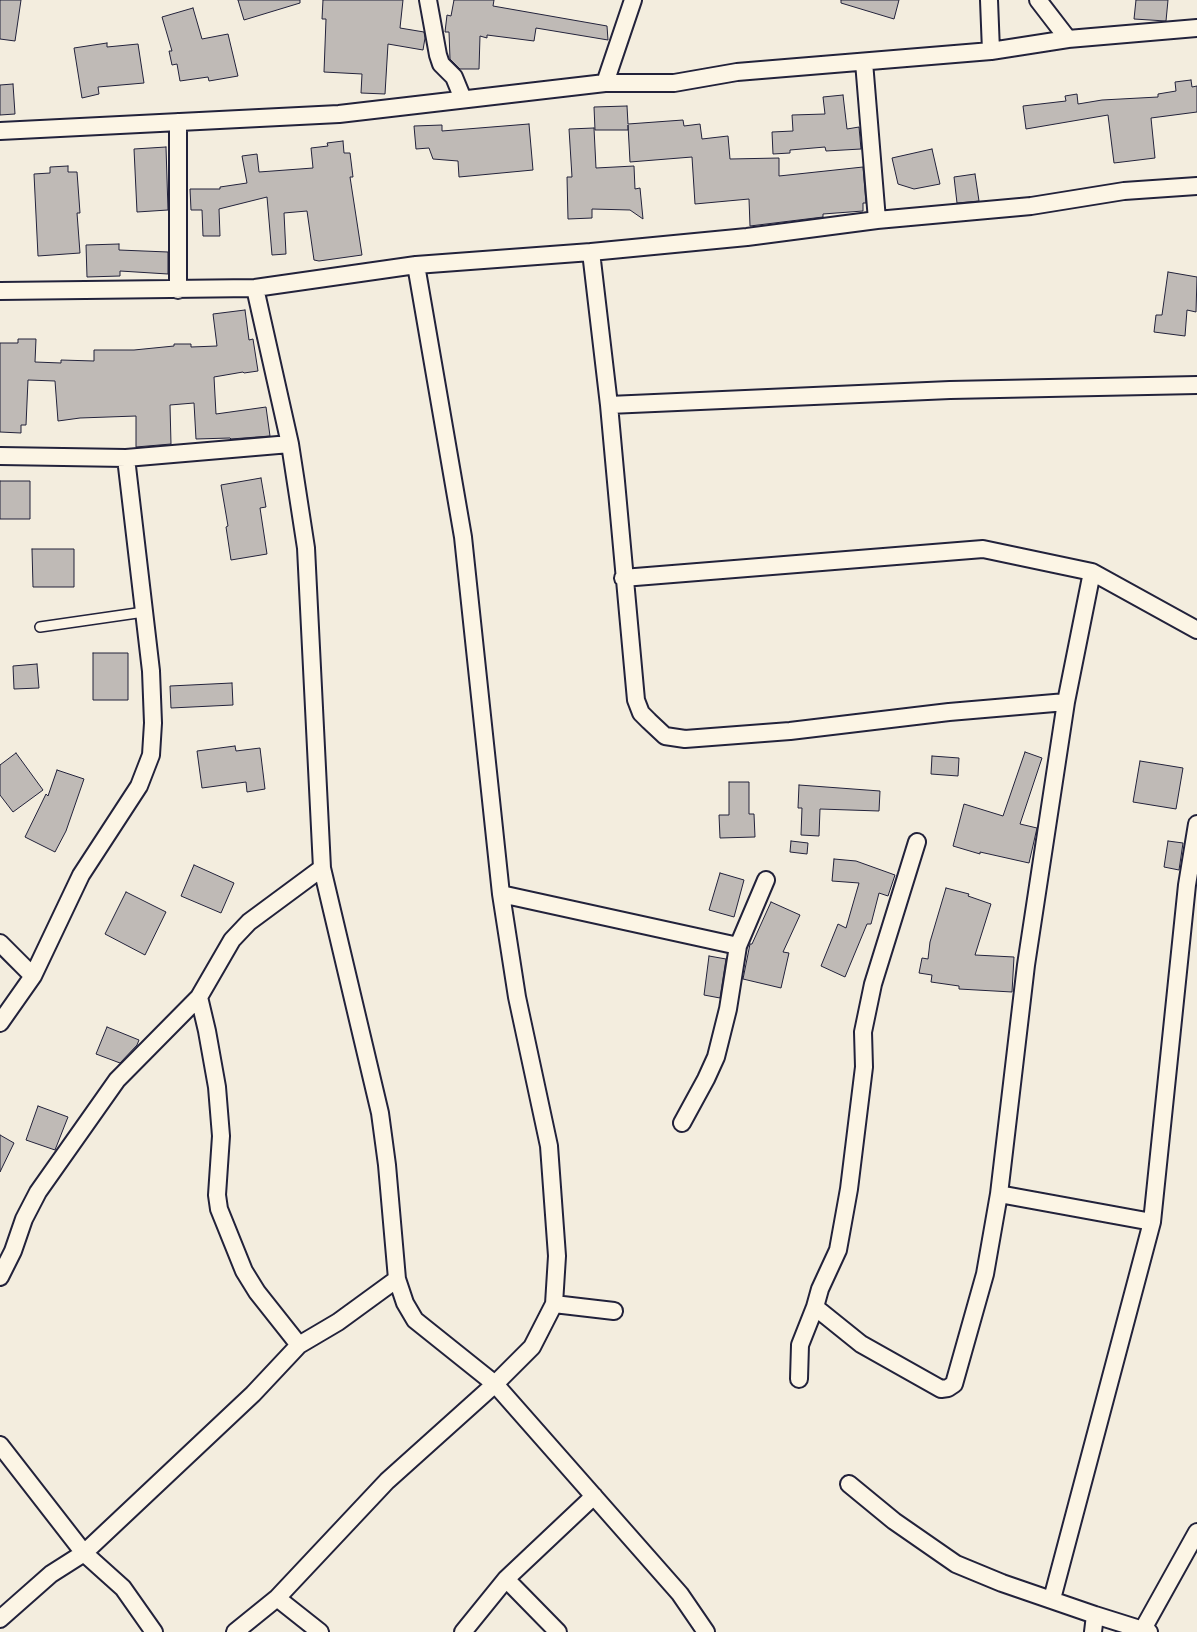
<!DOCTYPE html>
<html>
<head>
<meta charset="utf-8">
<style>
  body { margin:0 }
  canvas { display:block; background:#f3edde }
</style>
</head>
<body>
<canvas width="1197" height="1632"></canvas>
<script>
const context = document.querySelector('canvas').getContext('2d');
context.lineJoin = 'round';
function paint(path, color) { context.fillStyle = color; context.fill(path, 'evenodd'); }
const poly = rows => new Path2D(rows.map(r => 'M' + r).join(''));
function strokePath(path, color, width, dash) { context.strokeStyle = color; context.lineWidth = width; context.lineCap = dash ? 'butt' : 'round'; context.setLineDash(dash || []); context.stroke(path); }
const building = poly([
  [0,0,21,0,15,41,0,39,0,0],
  [238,0,300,0,300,3,244,20,238,0],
  [323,0,403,0,400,28,424,32,425,38,423,50,388,44,385,94,361,93,362,74,324,72,326,19,322,19,323,0],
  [454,0,494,0,493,6,607,26,608,40,536,28,534,41,487,35,487,38,480,36,479,69,460,69,450,59,449,32,445,32,447,15,451,16,454,0],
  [841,0,899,0,894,19,841,3,841,0],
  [1136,0,1168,0,1166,21,1134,19,1136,0],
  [193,8,202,39,228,34,238,76,209,81,208,77,180,81,177,64,172,65,169,51,172,51,162,17,193,8],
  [107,43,107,47,138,44,144,83,98,87,99,94,82,98,74,48,107,43],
  [1191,80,1192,87,1197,86,1197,112,1151,118,1155,158,1114,163,1108,115,1026,129,1023,106,1066,101,1065,96,1077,94,1078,104,1102,100,1158,97,1158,94,1176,91,1175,82,1191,80],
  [13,84,15,114,0,115,0,85,13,84],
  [843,95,847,129,859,127,861,149,826,151,825,147,790,150,790,153,773,154,772,132,793,131,792,115,825,114,823,97,843,95],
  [627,106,628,124,683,120,684,126,700,124,702,139,728,136,730,159,779,158,779,176,863,167,866,203,863,203,863,211,823,214,823,217,750,226,749,199,695,204,692,157,630,162,628,125,628,130,595,130,594,107,627,106],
  [529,124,533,170,459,177,458,161,433,159,429,148,416,149,414,126,442,125,442,131,529,124],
  [594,128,596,168,634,166,635,189,640,188,643,219,630,210,592,209,592,218,568,219,567,177,572,177,569,129,594,128],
  [343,141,344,153,350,153,353,177,350,177,362,255,319,261,314,260,307,211,284,213,286,254,272,255,267,197,219,209,220,236,203,236,202,210,191,210,190,189,220,189,220,187,247,183,242,156,257,154,259,172,313,168,311,148,328,146,327,143,343,141],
  [166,147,168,210,137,212,134,149,166,147],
  [932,149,940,184,914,189,898,184,892,158,932,149],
  [68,166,68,172,77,172,80,213,77,213,80,253,38,256,34,174,50,173,50,167,68,166],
  [975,174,979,201,957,203,954,177,975,174],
  [119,244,119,250,168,252,168,274,120,271,120,276,87,277,86,245,119,244],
  [1168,272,1197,277,1196,312,1187,310,1185,336,1154,332,1156,315,1162,315,1168,272],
  [245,310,249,340,253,339,258,371,244,373,243,372,214,377,216,414,266,407,270,436,231,439,230,438,196,439,194,403,170,405,171,444,136,447,136,416,80,418,58,421,55,381,28,380,26,425,21,425,21,433,0,432,0,343,18,343,18,339,36,339,35,362,61,363,61,360,94,361,94,350,134,350,174,346,174,344,191,344,191,347,217,346,213,314,245,310],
  [261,478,266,507,260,508,267,554,231,560,226,527,228,526,221,485,261,478],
  [0,481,30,481,30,519,0,519,0,481],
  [32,549,74,549,74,587,33,587,32,549],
  [93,653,128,653,128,700,93,700,93,653],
  [37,664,39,688,14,689,13,666,37,664],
  [232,683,233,705,171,708,170,686,232,683],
  [235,746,236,751,260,748,265,789,247,792,246,782,202,788,197,751,235,746],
  [1025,752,1042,758,1020,824,1037,828,1029,863,980,852,980,854,953,846,964,804,1003,816,1025,752],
  [16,753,43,790,13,812,0,795,0,765,16,753],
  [932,756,959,758,958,776,931,774,932,756],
  [1140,761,1183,768,1176,809,1133,802,1140,761],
  [57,770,84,779,66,831,55,852,25,837,46,794,48,796,57,770],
  [729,782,749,782,749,814,754,814,755,837,720,838,719,815,729,815,729,782],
  [799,785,880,791,879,811,820,809,819,836,801,835,802,808,798,808,799,785],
  [791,841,808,843,807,854,790,852,791,841],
  [1168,841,1183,843,1179,870,1164,867,1168,841],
  [834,859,856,861,895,875,888,896,879,893,871,924,867,924,845,977,821,966,838,924,846,928,859,883,832,881,834,859],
  [194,865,234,883,221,913,181,896,194,865],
  [720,873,744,880,734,917,709,910,720,873],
  [946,888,969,894,968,896,991,904,975,955,1014,957,1012,992,959,989,959,986,931,982,932,975,919,973,922,958,928,959,930,942,946,888],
  [126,892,166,912,145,955,105,934,126,892],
  [771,902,800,915,783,952,789,953,781,988,743,979,750,944,752,944,771,902],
  [709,956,726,959,720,998,704,995,709,956],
  [107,1027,139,1040,137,1045,120,1063,96,1054,107,1027],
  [38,1106,68,1117,55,1150,26,1140,38,1106],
  [0,1135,14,1143,0,1172,0,1135]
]);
paint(building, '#bfbab6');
strokePath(building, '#22223b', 1);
const lane = poly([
  [40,627,144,612]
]);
const street = poly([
  [428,0,438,55,441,64,454,77,463,99],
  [989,0,991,51],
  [1038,0,1068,39],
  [864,62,877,220],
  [605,83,633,0],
  [0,131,339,114,605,83,674,83,737,72,991,51,1068,39,1197,28],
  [591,252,609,405,636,700,641,713,649,721,665,736,685,739,790,731,949,712,1066,702],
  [255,288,290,444,306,548,322,868,380,1113,387,1165,397,1279,405,1303,415,1320,495,1384,680,1594,706,1632],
  [178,290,178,122],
  [0,291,255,288,416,265,591,252,747,237,877,220,1031,206,1124,191,1197,186],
  [609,405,950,390,1197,385],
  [0,456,126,458,290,444],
  [623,578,983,549,1092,572,1197,630],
  [917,842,873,984,863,1032,864,1067,849,1189,838,1250,820,1289,815,1307,861,1344,941,1389,948,1388,954,1384,985,1274,999,1194,1026,965,1066,702,1092,572],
  [501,894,738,946],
  [0,943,33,976],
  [199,997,207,1031,217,1087,221,1136,217,1195,219,1209,244,1271,257,1292,299,1345],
  [0,1023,33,976,81,875,139,786,151,755,153,723,151,671,126,458],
  [682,1123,706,1079,716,1057,728,1009,738,946,766,880],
  [999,1194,1152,1222],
  [0,1277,13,1251,24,1219,38,1192,117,1080,199,997,232,940,249,922,322,868],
  [554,1304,614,1311],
  [799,1379,800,1345,815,1307],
  [0,1445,84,1553,123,1588,154,1632],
  [849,1484,894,1521,956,1564,1002,1583,1095,1615,1149,1632],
  [506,1579,558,1632],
  [277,1598,320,1632],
  [1052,1599,1152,1222,1187,885,1197,824],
  [0,1619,51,1574,84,1553,253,1394,299,1345,338,1322,397,1279],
  [1143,1629,1197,1532],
  [235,1632,277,1598,387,1481,495,1384,532,1347,554,1304,557,1256,549,1146,517,997,501,894,463,537,416,265],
  [463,1632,506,1579,594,1496],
  [1093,1632,1095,1615]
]);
strokePath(lane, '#22223b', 12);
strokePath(street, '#22223b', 20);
strokePath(lane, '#fcf5e5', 9);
strokePath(street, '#fcf5e5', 16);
</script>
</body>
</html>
